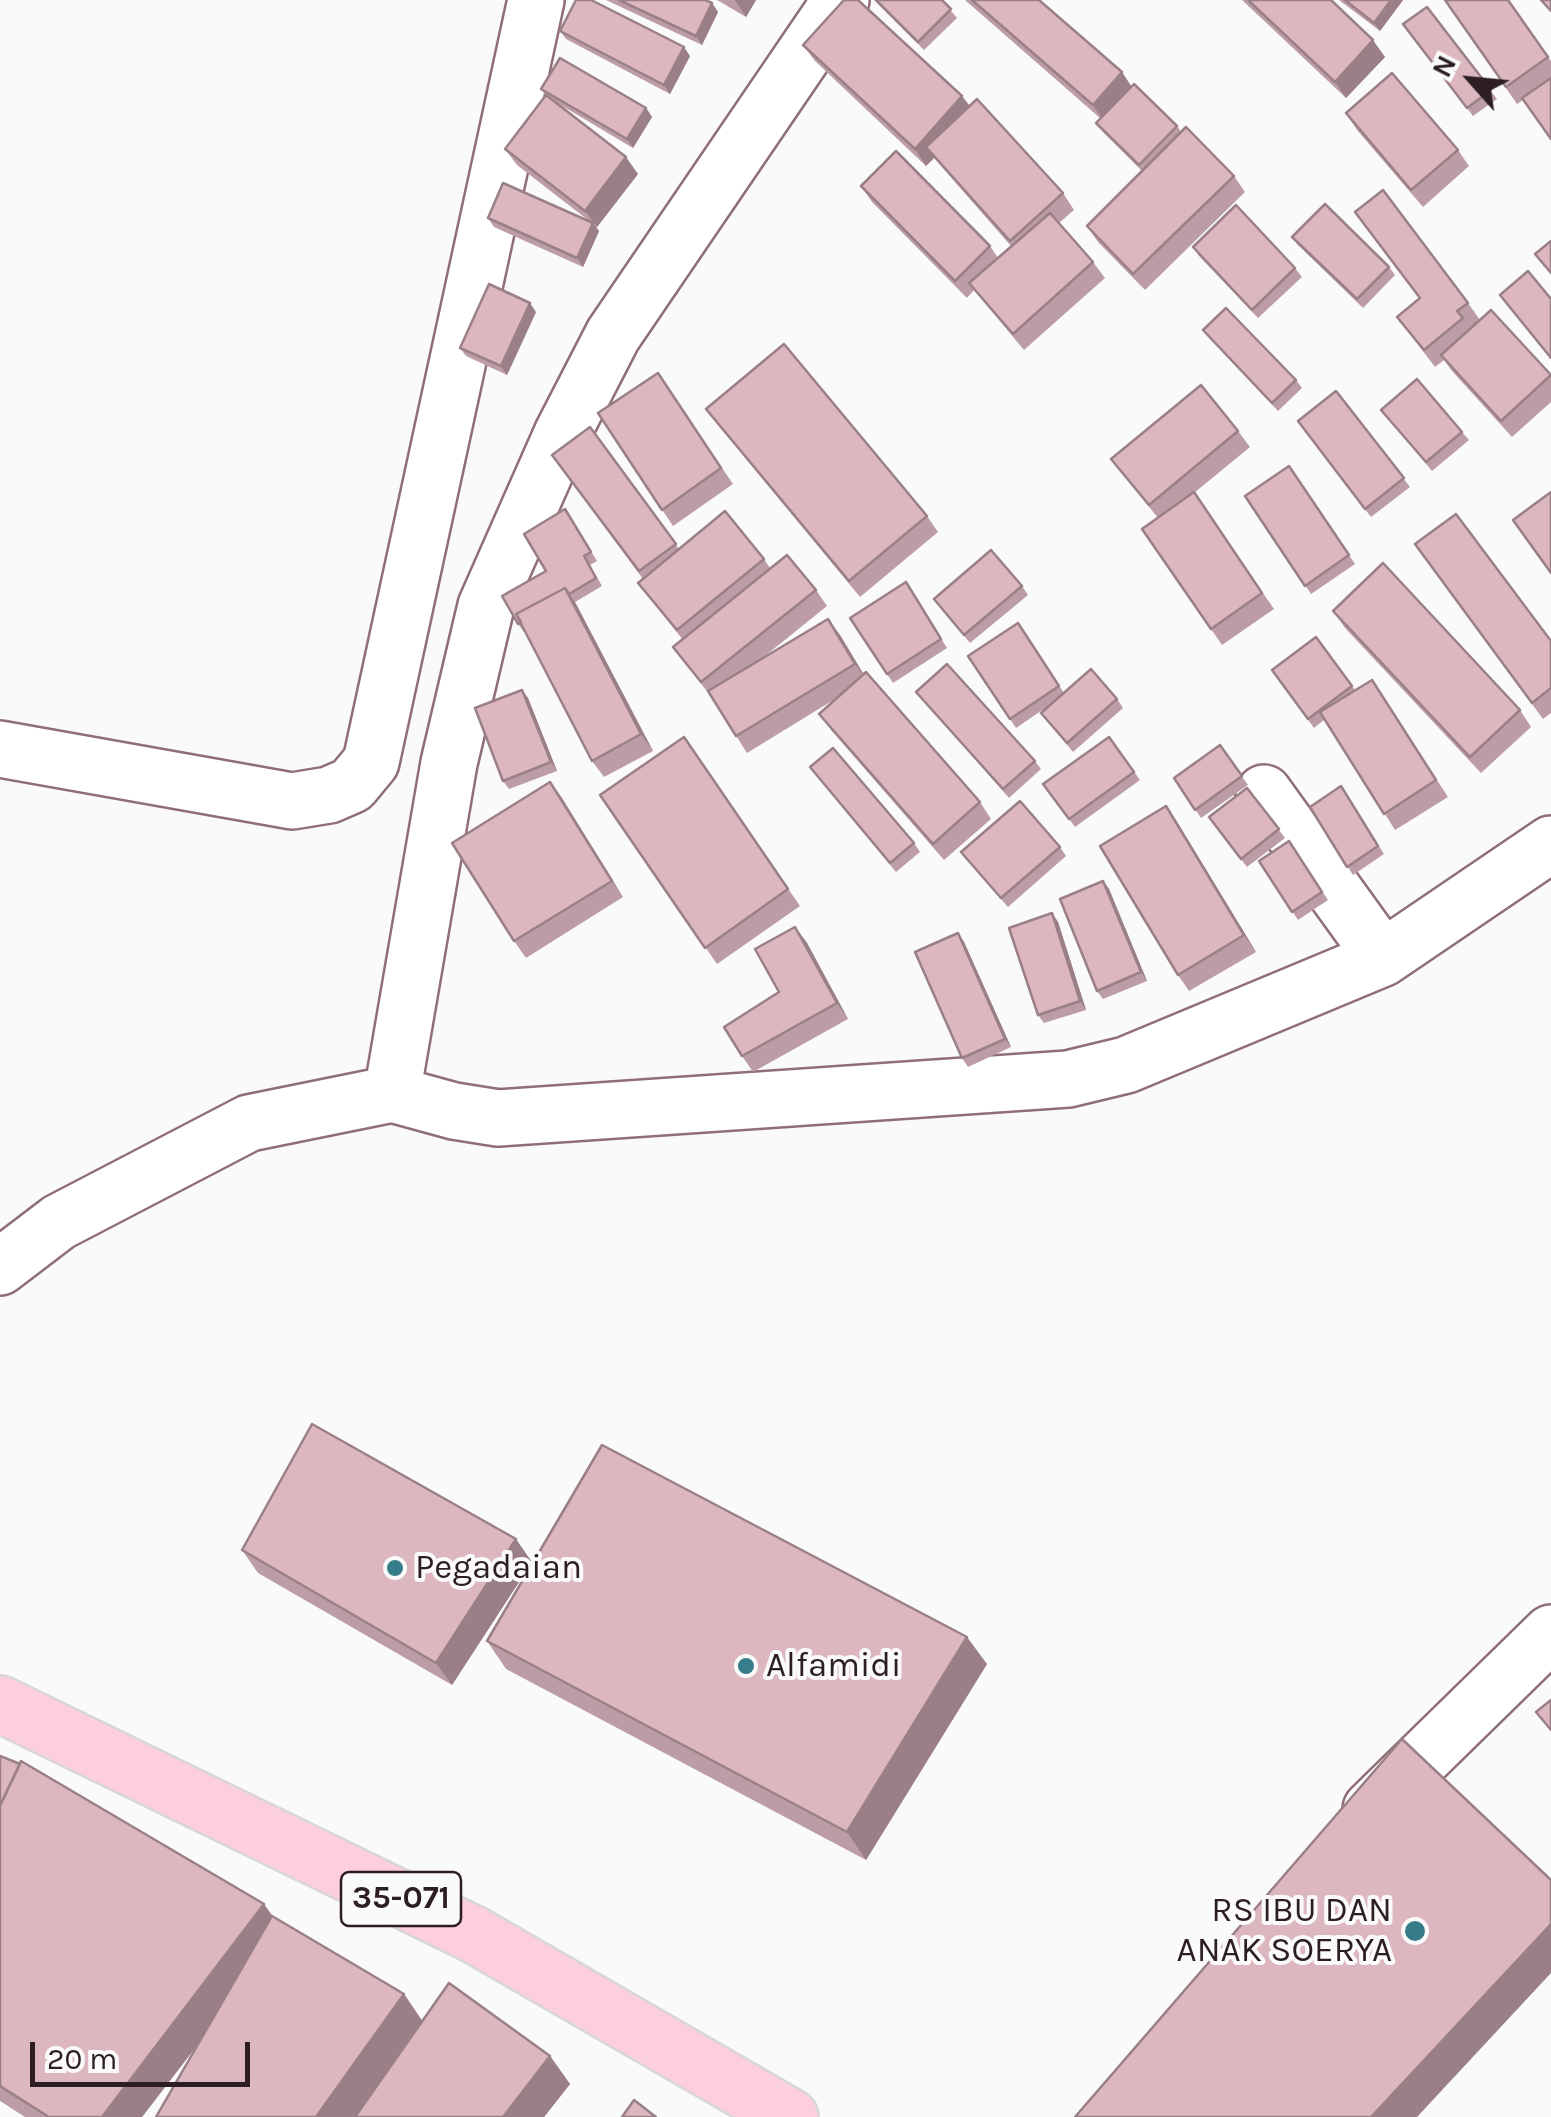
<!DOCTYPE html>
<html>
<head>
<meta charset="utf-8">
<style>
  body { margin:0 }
  #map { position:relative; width:1551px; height:2117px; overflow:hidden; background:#fafafa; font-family:Karla,sans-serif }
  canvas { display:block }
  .north { position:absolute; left:1421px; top:30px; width:100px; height:100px; -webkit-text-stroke:8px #fafafa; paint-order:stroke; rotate:297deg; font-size:28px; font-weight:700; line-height:40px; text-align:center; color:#2c1e22 }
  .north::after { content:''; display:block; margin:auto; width:35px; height:45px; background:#2c1e22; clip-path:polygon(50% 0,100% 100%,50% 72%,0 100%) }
  .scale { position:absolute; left:30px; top:2042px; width:220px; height:45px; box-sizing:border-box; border:5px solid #2c1e22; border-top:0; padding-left:12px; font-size:30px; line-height:35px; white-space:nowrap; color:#2c1e22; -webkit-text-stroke:8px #fafafa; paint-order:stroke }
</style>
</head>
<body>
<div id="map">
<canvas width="1551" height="2117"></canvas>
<div class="north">N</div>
<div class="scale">20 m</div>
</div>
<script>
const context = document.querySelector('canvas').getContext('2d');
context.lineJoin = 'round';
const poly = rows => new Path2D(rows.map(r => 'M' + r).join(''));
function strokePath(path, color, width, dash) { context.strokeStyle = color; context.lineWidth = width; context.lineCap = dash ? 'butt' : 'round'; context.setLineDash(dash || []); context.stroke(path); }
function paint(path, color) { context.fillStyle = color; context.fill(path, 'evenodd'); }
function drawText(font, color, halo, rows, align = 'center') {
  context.font = font + ' Karla,sans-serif'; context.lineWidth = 8; context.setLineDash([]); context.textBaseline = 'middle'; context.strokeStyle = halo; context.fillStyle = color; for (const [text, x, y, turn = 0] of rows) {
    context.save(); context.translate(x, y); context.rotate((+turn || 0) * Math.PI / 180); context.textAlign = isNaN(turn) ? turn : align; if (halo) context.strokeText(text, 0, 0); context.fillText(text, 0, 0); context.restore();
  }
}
const minor = poly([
  [0,749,292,801,329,795,352,785,371,762,536,0],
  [1264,793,1383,958],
  [392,1094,449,763,486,606,562,434,613,335,841,0],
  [0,1267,59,1222,249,1123,392,1094,454,1111,498,1118,1068,1079,1126,1065,1383,958,1551,844],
  [1371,1809,1551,1633]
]);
const primary = poly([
  [0,1704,473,1934,790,2117]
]);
strokePath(minor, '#906e77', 60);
strokePath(primary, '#d9d6d7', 60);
strokePath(minor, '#fff', 55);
strokePath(primary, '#fdcedb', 55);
paint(poly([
  [606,0,705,0,712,3,718,12,702,45],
  [717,0,756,0,746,17],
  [874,0,942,0,957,18,924,50],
  [965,0,1039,0,1122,72,1131,86,1177,126,1181,132,1234,176,1245,192,1145,290,1098,242,1087,226,1142,171,1102,131,1096,123,1100,118],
  [1242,0,1331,0,1385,57,1346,98],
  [1339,0,1403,0,1380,31],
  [1445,0,1508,0,1551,61,1551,139,1523,100,1517,104],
  [1427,7,1497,99,1473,116,1403,24],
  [560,31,690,56,670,94,566,39],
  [803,45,962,96,970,106,1063,193,1074,210,1059,223,1093,262,1105,278,1024,350,974,290,967,298,872,202,861,186,990,246,998,258,1011,246,934,158,926,166,815,61],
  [541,89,646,108,652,117,633,148,559,104,638,174,597,227,596,227,599,231,583,267,494,227,488,218,588,220,517,165,505,149,546,96],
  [1346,113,1458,150,1469,166,1423,207,1357,130],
  [1292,237,1389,267,1395,275,1363,308,1298,245],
  [1193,247,1295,268,1302,277,1258,318,1199,256],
  [1468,303,1480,320,1551,375,1551,402,1512,437,1452,371,1444,360,1435,367,1397,317],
  [536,312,507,375,466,356,460,348],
  [1203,330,1296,380,1302,388,1278,411,1209,338],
  [658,373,733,484,673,526,598,413],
  [1336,391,1410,487,1371,517,1298,421],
  [706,409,927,516,938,532,860,597,718,425],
  [1381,410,1462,432,1469,440,1432,471],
  [590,427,679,549,764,559,770,568,816,590,827,606,760,660,840,635,864,675,980,802,991,819,944,860,831,730,819,714,835,699,747,753,712,698,673,647,683,640,638,583,643,579,564,472],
  [1238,431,1250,447,1194,493,1274,609,1222,645,1142,529,1158,518,1111,459],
  [1289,466,1355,564,1311,594,1245,496],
  [571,518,597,561,590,565,602,586,575,602,653,751,604,777,592,761,525,631,524,632,518,624,546,571],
  [1415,544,1551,641,1551,713,1543,719],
  [906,582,947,648,893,683,850,618],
  [1022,586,1028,595,970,643,934,599],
  [1333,611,1520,710,1531,727,1481,773,1345,628],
  [1018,623,1064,693,1117,699,1123,708,1073,752,1041,713,1054,702,1016,728,968,656],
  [1316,637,1355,690,1372,680,1448,797,1395,830,1325,719,1314,728,1272,670],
  [522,690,528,698,557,771,509,789,503,781],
  [916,692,1035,761,1041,769,1009,798],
  [684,737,800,906,717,964,600,795],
  [1109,737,1140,780,1075,827,1043,784],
  [1220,745,1248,785,1201,818,1174,778],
  [810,767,914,843,920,852,896,872],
  [550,782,623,897,526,958,514,941],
  [1341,786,1384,854,1353,875,1310,807],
  [1247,788,1285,838,1247,867,1209,817],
  [1177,822,1256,952,1189,991,1178,975],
  [1289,841,1328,900,1298,920,1259,861],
  [1060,847,1066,856,1008,907,961,852],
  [1103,881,1109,889,1147,981,1103,999,1097,991],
  [1052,913,1058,922,1086,1010,1044,1023,1038,1015],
  [795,927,807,943,848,1019,753,1072,742,1056,779,992],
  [958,933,964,942,1011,1047,968,1067,962,1058],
  [242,1550,532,1562,452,1685,258,1573],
  [487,1641,987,1664,866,1860,506,1669],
  [0,1756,404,1994,422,2021,550,2056,570,2084,544,2117,156,2117,199,2043,142,2117,25,2117,0,2101]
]), '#bd9da5');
paint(poly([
  [735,0,756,0,746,17],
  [1391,0,1403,0,1380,31,1374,23],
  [712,3,718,12,702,45,696,36],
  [1373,40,1385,57,1346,98,1335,82],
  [684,47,690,56,670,94,664,85],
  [1122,72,1133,89,1104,122,1093,105],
  [962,96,974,112,926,147,934,158,926,166,915,149],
  [646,108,652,117,633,148,627,139],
  [626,157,638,174,597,227,585,211],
  [593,223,599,231,583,267,577,258],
  [530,303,536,312,507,375,501,366],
  [565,588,576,604,653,751,641,734],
  [828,619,840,635,867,680,855,664],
  [522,690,528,698,557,771,551,762],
  [550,782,562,798,623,897,612,881],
  [1166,806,1177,822,1256,952,1244,935],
  [1103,881,1109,889,1147,981,1141,972],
  [1052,913,1058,922,1086,1010,1080,1001],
  [795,927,807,943,848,1019,837,1003],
  [958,933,964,942,1011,1047,1005,1039],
  [516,1539,532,1562,452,1685,436,1663],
  [967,1637,987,1664,866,1860,847,1832],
  [264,1904,284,1932,142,2117,102,2117],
  [1551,1924,1551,1973,1417,2117,1371,2117],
  [404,1994,423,2022,355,2117,316,2117],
  [550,2056,570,2084,544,2117,503,2117]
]), '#9a8086');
const building = poly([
  [576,0,591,0,684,47,664,85,560,31,576,0],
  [619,0,705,0,712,3,696,36,619,0],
  [844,0,858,0,962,96,915,149,803,45,844,0],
  [876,0,942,0,951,9,918,42,876,0],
  [972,0,1039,0,1122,72,1093,105,972,0],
  [1248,0,1331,0,1373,40,1335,82,1248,0],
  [1345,0,1391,0,1374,23,1345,0],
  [1445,0,1508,0,1548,57,1506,87,1445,0],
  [1541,0,1551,0,1551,11,1541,0],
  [1427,7,1491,90,1467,108,1403,24,1427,7],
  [560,58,646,108,627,139,541,89,560,58],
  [1392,73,1458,150,1411,190,1346,113,1392,73],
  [1551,78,1551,139,1522,98,1551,78],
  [1134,84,1177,126,1139,165,1096,123,1134,84],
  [546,95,626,157,585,211,505,149,546,95],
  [977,99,1063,193,1010,241,926,147,977,99],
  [1186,127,1234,176,1133,274,1087,226,1186,127],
  [896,151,990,246,955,281,861,186,896,151],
  [503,183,593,223,577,258,488,218,503,183],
  [1383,190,1468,303,1457,311,1463,318,1424,350,1397,317,1420,298,1355,212,1383,190],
  [1325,204,1389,267,1357,299,1292,237,1325,204],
  [1236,205,1295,268,1252,310,1193,247,1236,205],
  [1050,213,1093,262,1013,334,969,283,1050,213],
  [1551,241,1551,273,1535,254,1551,241],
  [1528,271,1551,299,1551,358,1500,295,1528,271],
  [489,284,530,303,501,366,460,348,489,284],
  [1226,308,1296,380,1272,403,1203,330,1226,308],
  [1491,310,1551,375,1501,421,1441,355,1491,310],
  [784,344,927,516,849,581,706,409,784,344],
  [658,373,721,468,662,510,598,413,658,373],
  [1417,379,1462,432,1426,462,1381,410,1417,379],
  [1201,385,1238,431,1149,505,1111,459,1201,385],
  [1336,391,1404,478,1365,509,1298,421,1336,391],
  [590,427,676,544,639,571,552,455,590,427],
  [1289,466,1349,555,1305,586,1245,496,1289,466],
  [1194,492,1262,593,1211,629,1142,529,1194,492],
  [1551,492,1551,573,1513,520,1551,492],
  [565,509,591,552,584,556,596,578,569,594,565,588,516,614,521,622,518,624,502,596,546,571,524,534,565,509],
  [725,511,764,559,677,630,638,583,725,511],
  [1456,514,1551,641,1551,688,1532,703,1415,544,1456,514],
  [991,550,1022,586,964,635,934,599,991,550],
  [787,555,816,590,701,682,673,647,787,555],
  [1383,563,1520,710,1470,757,1333,611,1383,563],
  [906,582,941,639,887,674,850,618,906,582],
  [565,588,641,734,592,761,516,614,565,588],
  [828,619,855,664,736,736,708,691,828,619],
  [1018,623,1059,686,1010,719,968,656,1018,623],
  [1316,637,1352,686,1308,719,1272,670,1316,637],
  [947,664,1035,761,1003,789,916,692,947,664],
  [1091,669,1117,699,1067,743,1041,713,1091,669],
  [866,672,980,802,933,844,819,714,866,672],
  [1372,680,1436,780,1384,814,1320,712,1372,680],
  [522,690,551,762,503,781,475,708,522,690],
  [684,737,788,889,705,948,600,795,684,737],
  [1109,737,1134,772,1069,819,1043,784,1109,737],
  [1220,745,1242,776,1195,810,1174,778,1220,745],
  [833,748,914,843,890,863,810,767,833,748],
  [550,782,612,881,514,941,452,843,550,782],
  [1341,786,1378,846,1347,867,1310,807,1341,786],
  [1247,788,1279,829,1241,859,1209,817,1247,788],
  [1020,801,1060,847,1001,898,961,852,1020,801],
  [1166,806,1244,935,1178,975,1100,846,1166,806],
  [1289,841,1322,892,1292,912,1259,861,1289,841],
  [1103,881,1141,972,1097,991,1060,899,1103,881],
  [1052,913,1080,1001,1038,1015,1009,928,1052,913],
  [795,927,837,1003,742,1056,724,1027,779,992,755,949,795,927],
  [958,933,1005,1039,962,1058,915,952,958,933],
  [312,1424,516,1539,436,1663,242,1550,312,1424],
  [602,1445,967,1637,847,1832,487,1641,602,1445],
  [1551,1700,1551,1730,1536,1712,1551,1700],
  [1402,1739,1551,1880,1551,1924,1371,2117,1075,2117,1402,1739],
  [0,1756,20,1764,0,1806,0,1756],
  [21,1761,264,1904,102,2117,49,2117,0,2086,0,1806,21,1761],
  [272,1916,404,1994,316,2117,156,2117,272,1916],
  [449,1983,550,2056,503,2117,355,2117,449,1983],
  [634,2100,656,2117,622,2117,634,2100]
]);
paint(building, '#dcb7c0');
strokePath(building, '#9a8086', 2.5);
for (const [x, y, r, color] of [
  [395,1568,10,"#377d89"],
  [746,1666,10,"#377d89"],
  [1415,1931,12,"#377d89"]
]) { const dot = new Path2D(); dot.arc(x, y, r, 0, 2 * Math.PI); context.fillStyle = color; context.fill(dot); strokePath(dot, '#fafafa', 4); }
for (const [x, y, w] of [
  [401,1899,120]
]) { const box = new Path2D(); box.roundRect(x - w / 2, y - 27, w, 54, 8); context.fillStyle = '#fafafa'; context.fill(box); strokePath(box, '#2c1e22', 2.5); }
drawText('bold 32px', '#2c1e22', null, [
  ["35-071",401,1899]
]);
drawText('35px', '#2c1e22', '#fafafa', [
  ["Pegadaian",415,1568],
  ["Alfamidi",766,1666],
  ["RS IBU DAN",1392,1911,"right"],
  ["ANAK SOERYA",1392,1951,"right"]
], 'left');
</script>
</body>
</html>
